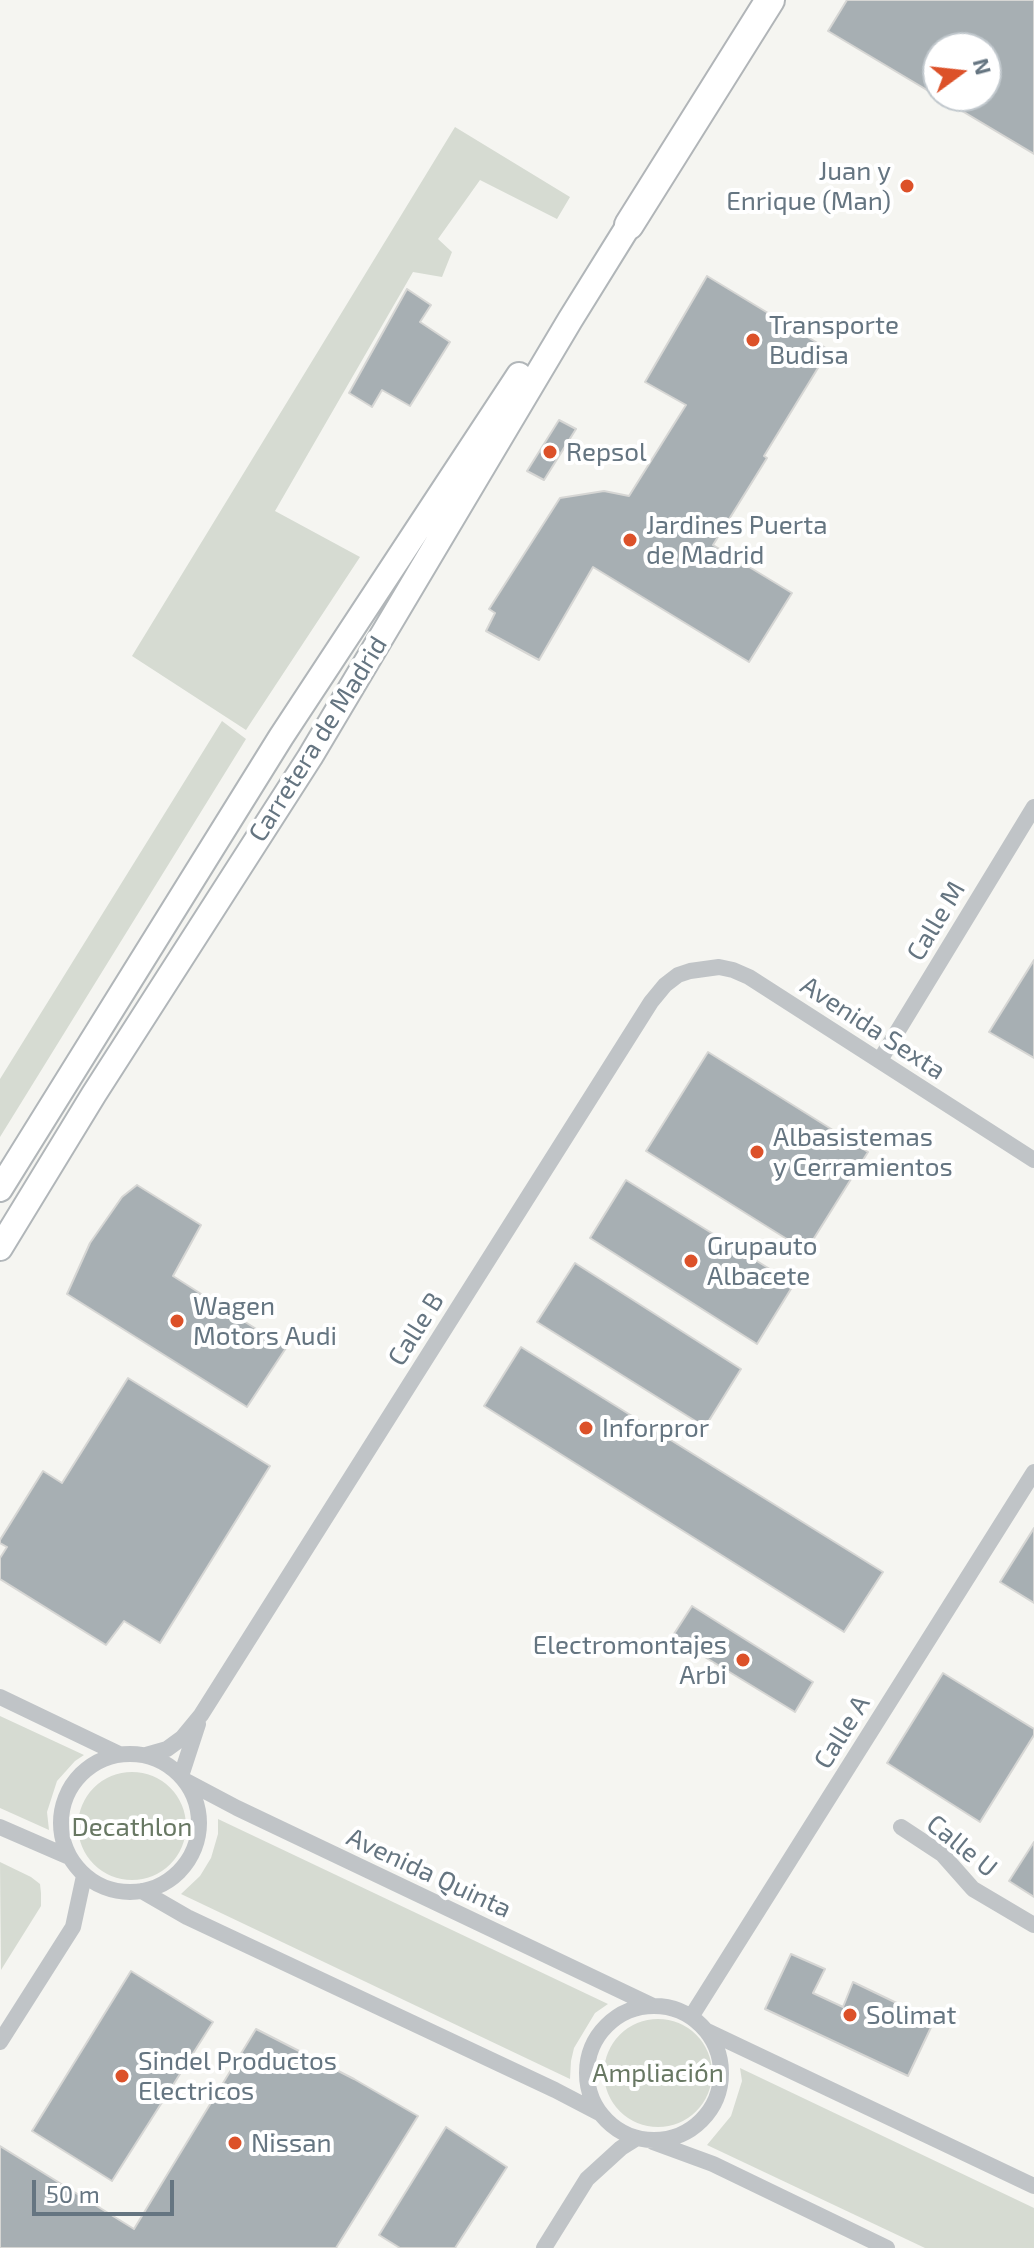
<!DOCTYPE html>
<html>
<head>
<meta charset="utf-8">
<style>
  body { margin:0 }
  #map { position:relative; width:1034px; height:2248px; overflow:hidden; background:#f5f5f1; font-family:"Exo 2",sans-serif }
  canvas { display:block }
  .north { position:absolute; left:922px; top:32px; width:80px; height:80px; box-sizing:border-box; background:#fff; border:2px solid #c1c8cd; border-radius:50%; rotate:75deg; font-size:22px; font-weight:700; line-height:32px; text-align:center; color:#657581 }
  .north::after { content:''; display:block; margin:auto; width:28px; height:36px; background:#dc5129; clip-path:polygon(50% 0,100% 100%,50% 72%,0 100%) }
  .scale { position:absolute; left:32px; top:2180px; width:142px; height:36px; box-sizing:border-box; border:4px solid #657581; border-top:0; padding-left:10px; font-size:24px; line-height:28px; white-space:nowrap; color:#657581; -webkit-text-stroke:6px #fff; paint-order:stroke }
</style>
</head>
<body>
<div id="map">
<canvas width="1034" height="2248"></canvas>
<div class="north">N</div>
<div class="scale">50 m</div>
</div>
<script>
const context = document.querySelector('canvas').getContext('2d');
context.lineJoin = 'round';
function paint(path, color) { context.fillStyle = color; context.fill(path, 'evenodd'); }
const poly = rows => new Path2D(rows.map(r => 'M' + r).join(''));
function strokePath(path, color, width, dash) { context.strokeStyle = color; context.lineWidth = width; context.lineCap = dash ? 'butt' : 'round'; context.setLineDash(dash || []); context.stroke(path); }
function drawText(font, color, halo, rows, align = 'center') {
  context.font = font + ' "Exo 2",sans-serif'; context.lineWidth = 8; context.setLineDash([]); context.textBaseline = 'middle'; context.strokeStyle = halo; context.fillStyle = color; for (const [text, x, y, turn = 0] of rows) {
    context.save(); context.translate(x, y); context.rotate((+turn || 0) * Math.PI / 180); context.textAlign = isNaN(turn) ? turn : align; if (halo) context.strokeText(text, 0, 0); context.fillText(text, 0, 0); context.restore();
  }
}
paint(poly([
  [455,127,570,197,557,219,480,180,438,239,452,252,442,277,413,272,275,511,360,557,246,730,132,656],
  [222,721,246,739,0,1137,0,1079],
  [0,1716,84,1755,75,1761,57,1781,47,1812,49,1830,0,1808],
  '78 1826a54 54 0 1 1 108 0a54 54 0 1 1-108 0Z',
  [218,1819,608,2004,595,2013,574,2048,571,2061,570,2079,181,1894,200,1876,211,1858,218,1834],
  [0,1862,31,1877,40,1884,41,1893,41,1906,1,1970],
  '604 2073a54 54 0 1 1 108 0a54 54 0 1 1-108 0Z',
  [740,2068,1034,2208,1034,2248,925,2248,707,2145,731,2116,742,2081]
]), '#d6dbd2');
const building = poly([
  [847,0,1034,0,1034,154,828,31,847,0],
  [938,48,986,48,986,96,938,96,938,48],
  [707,276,829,350,764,456,767,458,713,545,792,593,749,662,593,567,539,660,486,631,495,613,489,609,560,498,604,491,629,496,686,405,645,382,707,276],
  [407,289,431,305,420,322,450,342,410,406,382,390,372,407,349,393,407,289],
  [559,420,576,429,544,480,527,471,559,420],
  [1034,960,1034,1058,989,1032,1034,960],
  [708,1052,868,1152,806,1251,646,1151,708,1052],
  [626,1180,794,1284,757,1344,590,1238,626,1180],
  [137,1185,201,1225,173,1276,286,1348,247,1407,67,1294,90,1243,122,1197,137,1185],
  [575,1263,741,1369,705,1427,537,1322,575,1263],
  [521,1347,883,1572,844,1632,484,1406,521,1347],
  [128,1378,270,1466,160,1643,124,1621,106,1645,0,1579,0,1558,7,1547,0,1543,0,1540,43,1471,62,1483,128,1378],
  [1034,1528,1034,1603,1000,1582,1034,1528],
  [692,1606,813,1682,795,1712,672,1637,692,1606],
  [943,1673,1034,1729,1034,1735,980,1822,887,1763,943,1673],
  [1034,1842,1034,1897,1009,1881,1034,1842],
  [791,1954,825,1969,813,1993,843,2007,853,1982,934,2021,908,2076,765,2009,791,1954],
  [131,1971,213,2022,112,2181,32,2131,131,1971],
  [256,2029,354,2079,418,2116,336,2248,0,2248,0,2146,134,2229,256,2029],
  [446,2127,507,2167,455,2248,400,2248,379,2235,446,2127]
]);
paint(building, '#a7afb3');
strokePath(building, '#d6d6d4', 2);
const primary = poly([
  [0,1189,281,737,519,375],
  [0,1248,94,1094,310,757,570,320,629,225]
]);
const highway = poly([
  [629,225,770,0]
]);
strokePath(primary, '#b1b6b9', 28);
strokePath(highway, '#b1b5b8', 32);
strokePath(poly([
  [880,1060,1034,807],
  [0,1697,119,1754],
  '61 1823a69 69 0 1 1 138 0a69 69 0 1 1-138 0Z',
  [146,1755,167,1749,182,1738,201,1715,651,1002,665,985,678,975,690,971,719,967,733,970,749,977,1034,1160],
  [181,1776,198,1724],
  [186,1781,237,1808,653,2006],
  [0,1827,69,1857],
  [901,1827,942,1854,973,1889,1034,1925],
  [142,1891,187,1917,555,2090,601,2114],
  '587 2073a67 67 0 1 1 134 0a67 67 0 1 1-134 0Z',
  [691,2017,1034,1472],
  [707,2031,1034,2186],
  [0,2042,73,1927,84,1876],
  [653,2142,713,2164,887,2248],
  [544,2248,587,2179,621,2148,637,2138]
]), '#c0c4c7', 16);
strokePath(primary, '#fff', 24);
strokePath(highway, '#fff', 28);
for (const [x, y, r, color] of [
  [907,186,8,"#dc5129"],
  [753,340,8,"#dc5129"],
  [550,452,8,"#dc5129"],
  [630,540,8,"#dc5129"],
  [757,1152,8,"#dc5129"],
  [691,1261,8,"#dc5129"],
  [177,1321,8,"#dc5129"],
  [586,1428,8,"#dc5129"],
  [743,1660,8,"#dc5129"],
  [850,2015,8,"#dc5129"],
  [122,2076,8,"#dc5129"],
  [235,2143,8,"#dc5129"]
]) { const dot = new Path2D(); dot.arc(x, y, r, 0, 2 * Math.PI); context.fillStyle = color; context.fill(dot); strokePath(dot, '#fff', 3); }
drawText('26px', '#657581', '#fff', [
  ["Juan y",891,171,"right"],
  ["Enrique (Man)",891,201,"right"],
  ["Transporte",769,325],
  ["Budisa",769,355],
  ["Repsol",566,452],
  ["Jardines Puerta",646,525],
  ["de Madrid",646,555],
  ["Albasistemas",773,1137],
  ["y Cerramientos",773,1167],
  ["Grupauto",707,1246],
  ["Albacete",707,1276],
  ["Wagen",193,1306],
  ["Motors Audi",193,1336],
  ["Inforpror",602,1428],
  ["Electromontajes",727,1645,"right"],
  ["Arbi",727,1675,"right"],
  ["Solimat",866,2015],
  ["Sindel Productos",138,2061],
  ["Electricos",138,2091],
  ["Nissan",251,2143]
], 'left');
drawText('26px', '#657581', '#fff', [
  ["Carretera de Madrid",318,739,-58],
  ["Calle M",936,921,-59],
  ["Avenida Sexta",873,1028,33],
  ["Calle B",416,1329,-58],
  ["Calle A",842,1732,-58],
  ["Calle U",962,1846,39],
  ["Avenida Quinta",429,1873,25]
]);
drawText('26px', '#687863', '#fff', [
  ["Decathlon",132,1827],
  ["Ampliación",658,2073]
]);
</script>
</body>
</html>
